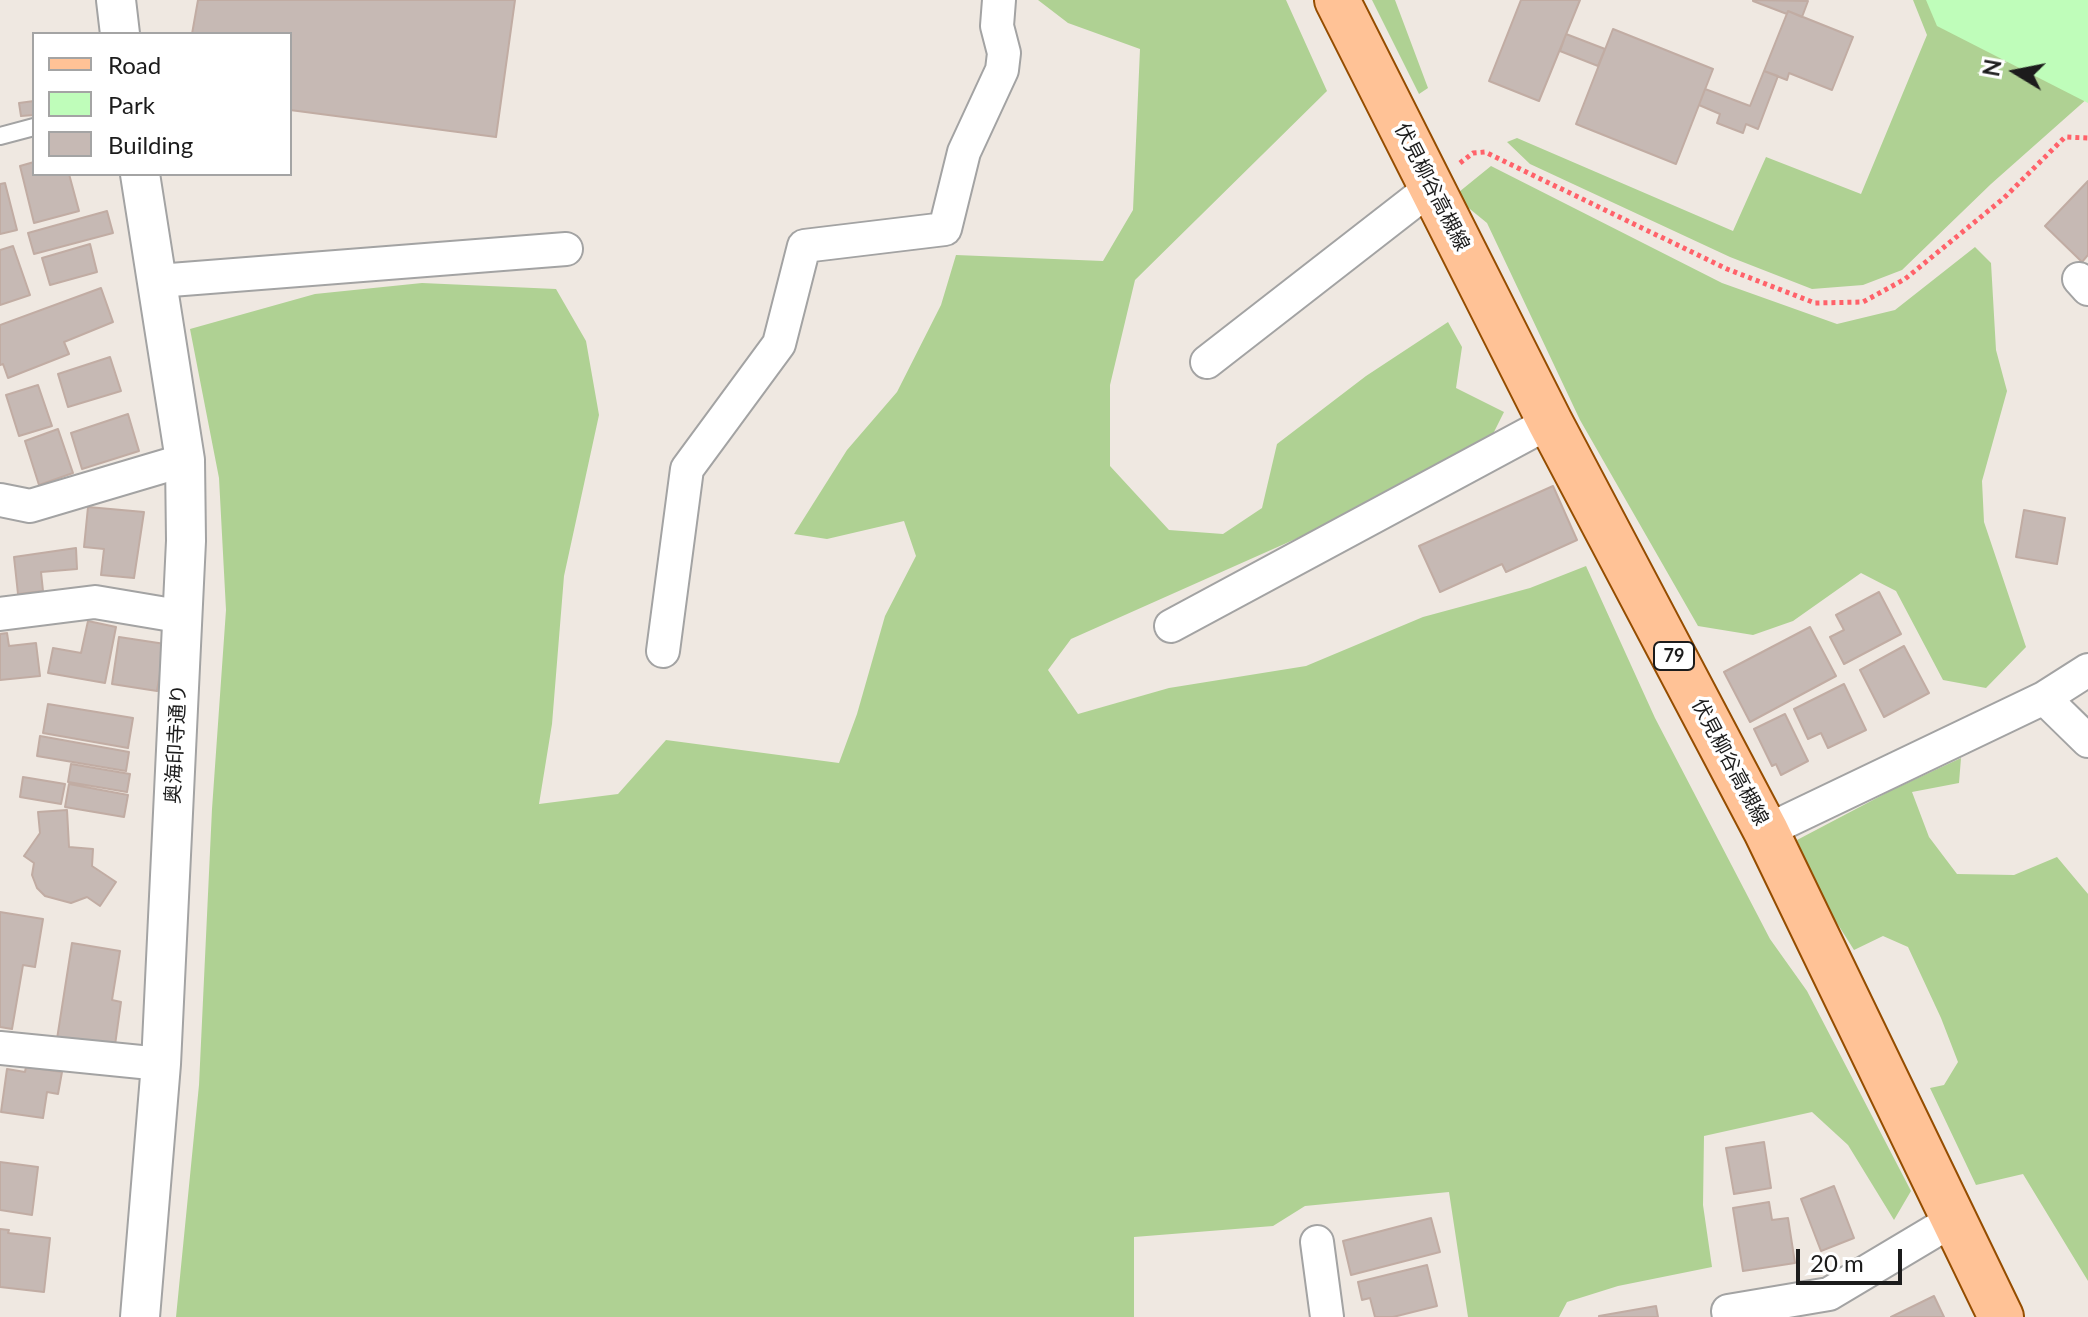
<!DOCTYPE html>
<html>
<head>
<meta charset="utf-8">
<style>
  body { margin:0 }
  #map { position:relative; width:2088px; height:1317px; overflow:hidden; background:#efe8e1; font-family:Lato,sans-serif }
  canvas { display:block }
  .legend { position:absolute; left:32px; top:32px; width:260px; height:144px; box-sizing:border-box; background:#fff; border:2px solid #a4a4a4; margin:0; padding:10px 14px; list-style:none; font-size:24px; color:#1c1c1c }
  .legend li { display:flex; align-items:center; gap:16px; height:40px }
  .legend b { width:40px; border:2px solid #a4a4a4 }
  .north { position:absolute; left:1976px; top:32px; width:80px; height:80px; -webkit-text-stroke:6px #fff; paint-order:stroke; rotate:280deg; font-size:22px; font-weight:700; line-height:32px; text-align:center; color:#1c1c1c }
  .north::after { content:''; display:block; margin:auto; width:28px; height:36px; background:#1c1c1c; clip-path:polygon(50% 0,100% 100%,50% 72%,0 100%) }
  .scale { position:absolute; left:1796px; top:1249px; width:106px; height:36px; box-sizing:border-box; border:4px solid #1c1c1c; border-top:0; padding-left:10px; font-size:24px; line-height:28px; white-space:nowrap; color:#1c1c1c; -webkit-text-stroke:6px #fff; paint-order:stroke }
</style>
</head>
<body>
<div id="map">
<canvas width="2088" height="1317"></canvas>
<ul class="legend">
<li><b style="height:10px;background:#ffc296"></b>Road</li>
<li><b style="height:22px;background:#bffdba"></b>Park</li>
<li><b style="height:22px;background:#c6b9b4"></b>Building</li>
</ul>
<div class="north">N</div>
<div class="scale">20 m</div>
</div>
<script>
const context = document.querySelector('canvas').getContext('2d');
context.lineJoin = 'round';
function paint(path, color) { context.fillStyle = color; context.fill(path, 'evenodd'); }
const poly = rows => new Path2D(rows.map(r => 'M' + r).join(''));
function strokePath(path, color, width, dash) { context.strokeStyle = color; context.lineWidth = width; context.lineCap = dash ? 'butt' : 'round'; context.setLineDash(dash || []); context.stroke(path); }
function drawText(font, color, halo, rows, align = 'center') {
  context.font = font + ' Lato,"Noto Sans JP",sans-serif'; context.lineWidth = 7; context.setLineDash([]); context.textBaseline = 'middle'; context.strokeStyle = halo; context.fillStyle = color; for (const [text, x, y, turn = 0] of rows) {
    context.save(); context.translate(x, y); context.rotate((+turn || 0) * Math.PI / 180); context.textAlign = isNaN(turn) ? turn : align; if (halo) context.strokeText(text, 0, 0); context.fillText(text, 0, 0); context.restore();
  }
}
paint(poly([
  [1038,0,1286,0,1327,91,1135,280,1110,385,1110,466,1169,530,1223,534,1262,508,1277,444,1366,376,1448,322,1462,347,1456,388,1504,412,1493,434,1309,533,1071,639,1048,670,1078,714,1169,688,1306,666,1423,617,1530,588,1586,566,1655,718,1770,939,1807,991,1911,1191,1894,1220,1848,1145,1812,1112,1704,1136,1703,1205,1712,1267,1618,1286,1567,1302,1559,1317,1468,1317,1449,1192,1305,1206,1273,1226,1134,1237,1134,1317,176,1317,199,1085,212,809,226,610,219,478,190,329,315,294,422,283,556,289,586,341,599,415,564,576,552,724,539,804,618,794,666,740,839,763,857,714,885,616,916,556,904,521,827,539,794,534,847,450,897,392,941,305,956,255,1103,261,1133,210,1140,49,1068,23],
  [1372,0,1395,0,1428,88,1419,94],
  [1913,0,2033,0,2088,98,1991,184,1902,270,1863,285,1812,289,1730,257,1530,164,1507,142,1517,138,1733,231,1766,157,1861,194,1927,35],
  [1491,166,1722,283,1837,324,1895,310,1975,247,1991,263,1996,350,2007,391,1982,481,1984,522,2026,647,1986,688,1943,680,1896,591,1861,573,1793,621,1753,635,1698,626,1580,420,1487,223,1454,196],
  [1961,758,1959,783,1912,792,1929,837,1957,874,2014,875,2057,857,2088,894,2088,1281,2023,1174,1976,1185,1930,1088,1944,1085,1958,1062,1941,1018,1908,947,1883,936,1854,950,1820,896,1797,840,1892,790]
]), '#afd193');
paint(poly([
  [1926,0,2088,0,2088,103,1937,26]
]), '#bffdba');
const building = poly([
  [198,0,515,0,496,137,290,110,290,34,192,34,198,0],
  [1521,0,1580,0,1539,101,1489,81,1521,0],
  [1753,1,1753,0,1808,1,1802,17,1788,11,1787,14,1753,1],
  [1788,11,1853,37,1832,90,1789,73,1787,80,1764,71,1788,11],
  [1613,29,1713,69,1676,164,1576,124,1613,29],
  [1566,34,1605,49,1598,66,1560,51,1566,34],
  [1764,71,1778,76,1758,129,1746,124,1743,133,1717,123,1720,114,1699,105,1705,89,1750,106,1764,71],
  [34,101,34,115,21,116,19,103,34,101],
  [34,162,34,174,69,174,79,211,34,223,20,166,34,162],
  [2088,181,2088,255,2082,262,2045,226,2088,181],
  [5,183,17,230,0,234,0,184,5,183],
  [107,211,113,233,34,254,28,233,107,211],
  [90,244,97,272,50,285,42,258,90,244],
  [13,246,30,295,0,305,0,250,13,246],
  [101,288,113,322,64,342,69,354,8,378,3,364,0,365,0,325,101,288],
  [110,357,121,391,68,407,58,374,110,357],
  [38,385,52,426,19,436,6,395,38,385],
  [128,414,139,451,82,469,71,433,128,414],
  [58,429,73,473,39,485,25,441,58,429],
  [1553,486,1577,540,1506,572,1502,564,1440,592,1419,546,1553,486],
  [88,507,144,512,134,578,101,575,104,549,84,547,88,507],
  [2024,510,2065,518,2057,564,2016,557,2024,510],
  [76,548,77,569,41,572,43,591,18,594,14,557,76,548],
  [1879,592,1901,634,1844,664,1830,637,1844,630,1836,615,1879,592],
  [88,621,116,627,105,683,48,673,53,648,81,653,88,621],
  [1810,627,1836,676,1750,722,1724,672,1810,627],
  [7,633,9,646,36,643,40,676,0,680,0,634,7,633],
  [119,637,165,644,157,691,112,684,119,637],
  [1904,646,1929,693,1884,717,1860,670,1904,646],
  [1844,684,1866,730,1828,748,1821,733,1808,739,1794,709,1844,684],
  [48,704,133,718,128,748,43,733,48,704],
  [1785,714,1808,761,1781,775,1776,764,1772,766,1754,729,1785,714],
  [40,736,129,752,126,771,37,756,40,736],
  [71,764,130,774,127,792,68,782,71,764],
  [23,777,65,784,61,804,20,797,23,777],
  [69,784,128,795,124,817,65,807,69,784],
  [67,810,69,847,93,849,92,866,116,882,100,906,87,897,71,903,45,896,37,888,32,875,34,863,24,856,40,833,38,812,67,810],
  [0,912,43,919,35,967,23,965,12,1029,0,1027,0,912],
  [72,943,120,951,112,1000,121,1002,115,1045,57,1039,72,943],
  [26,1067,62,1072,58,1094,47,1092,43,1118,1,1112,7,1069,25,1072,26,1067],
  [1764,1142,1771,1188,1734,1194,1726,1148,1764,1142],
  [0,1162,38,1167,32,1215,0,1210,0,1162],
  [1834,1186,1854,1238,1821,1251,1801,1199,1834,1186],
  [1769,1202,1772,1220,1788,1218,1795,1263,1743,1271,1733,1208,1769,1202],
  [1431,1218,1440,1252,1351,1275,1343,1241,1431,1218],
  [0,1229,9,1230,8,1233,50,1238,44,1292,0,1287,0,1229],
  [1427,1265,1437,1306,1393,1317,1375,1317,1370,1298,1362,1300,1358,1282,1427,1265],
  [1934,1296,1944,1317,1891,1317,1934,1296],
  [1656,1306,1658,1317,1599,1317,1599,1316,1656,1306]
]);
paint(building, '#c6b9b4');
strokePath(building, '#c1aca3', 2);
const service = poly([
  [0,136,34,127]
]);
const minor = poly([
  [2079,279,2088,289],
  [158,281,566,249],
  [1207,362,1432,187],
  [0,500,30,506,185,460],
  [0,614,95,602,184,617],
  [1171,626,1550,422],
  [663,651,687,469,779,344,804,246,945,229,964,152,1002,70,1004,53,997,26,999,0],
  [2044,698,2088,741],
  [1766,831,2044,698,2088,670],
  [0,1048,161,1064],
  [1317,1242,1327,1317],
  [1729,1317,1728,1311,1829,1294,1953,1220]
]);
const tertiary = poly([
  [116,0,120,34],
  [140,1317,161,1064,186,541,185,460,140,174]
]);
const primary = poly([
  [1337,0,1550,422,1766,831,2001,1317]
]);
strokePath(service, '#a3a3a3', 20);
strokePath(minor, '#a3a3a3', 36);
strokePath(tertiary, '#a3a3a3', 42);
strokePath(primary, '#954d00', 48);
strokePath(poly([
  [1460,163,1473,153,1485,152,1727,269,1815,303,1863,302,1905,279,2004,198,2065,137,2088,138]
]), '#ff626a', 5, [4, 4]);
strokePath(service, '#fff', 16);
strokePath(minor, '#fff', 32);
strokePath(tertiary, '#fff', 38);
strokePath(primary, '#ffc296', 44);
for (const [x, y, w] of [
  [1674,656,40]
]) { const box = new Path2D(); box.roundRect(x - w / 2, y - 14, w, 28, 6); context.fillStyle = '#fff'; context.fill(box); strokePath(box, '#1c1c1c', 2); }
drawText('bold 18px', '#1c1c1c', null, [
  ["79",1674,656]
]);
drawText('20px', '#1c1c1c', '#fff', [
  ["伏見柳谷高槻線",1432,187,63],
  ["奥海印寺通り",176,744,-87],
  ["伏見柳谷高槻線",1730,762,62]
]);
</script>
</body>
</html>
